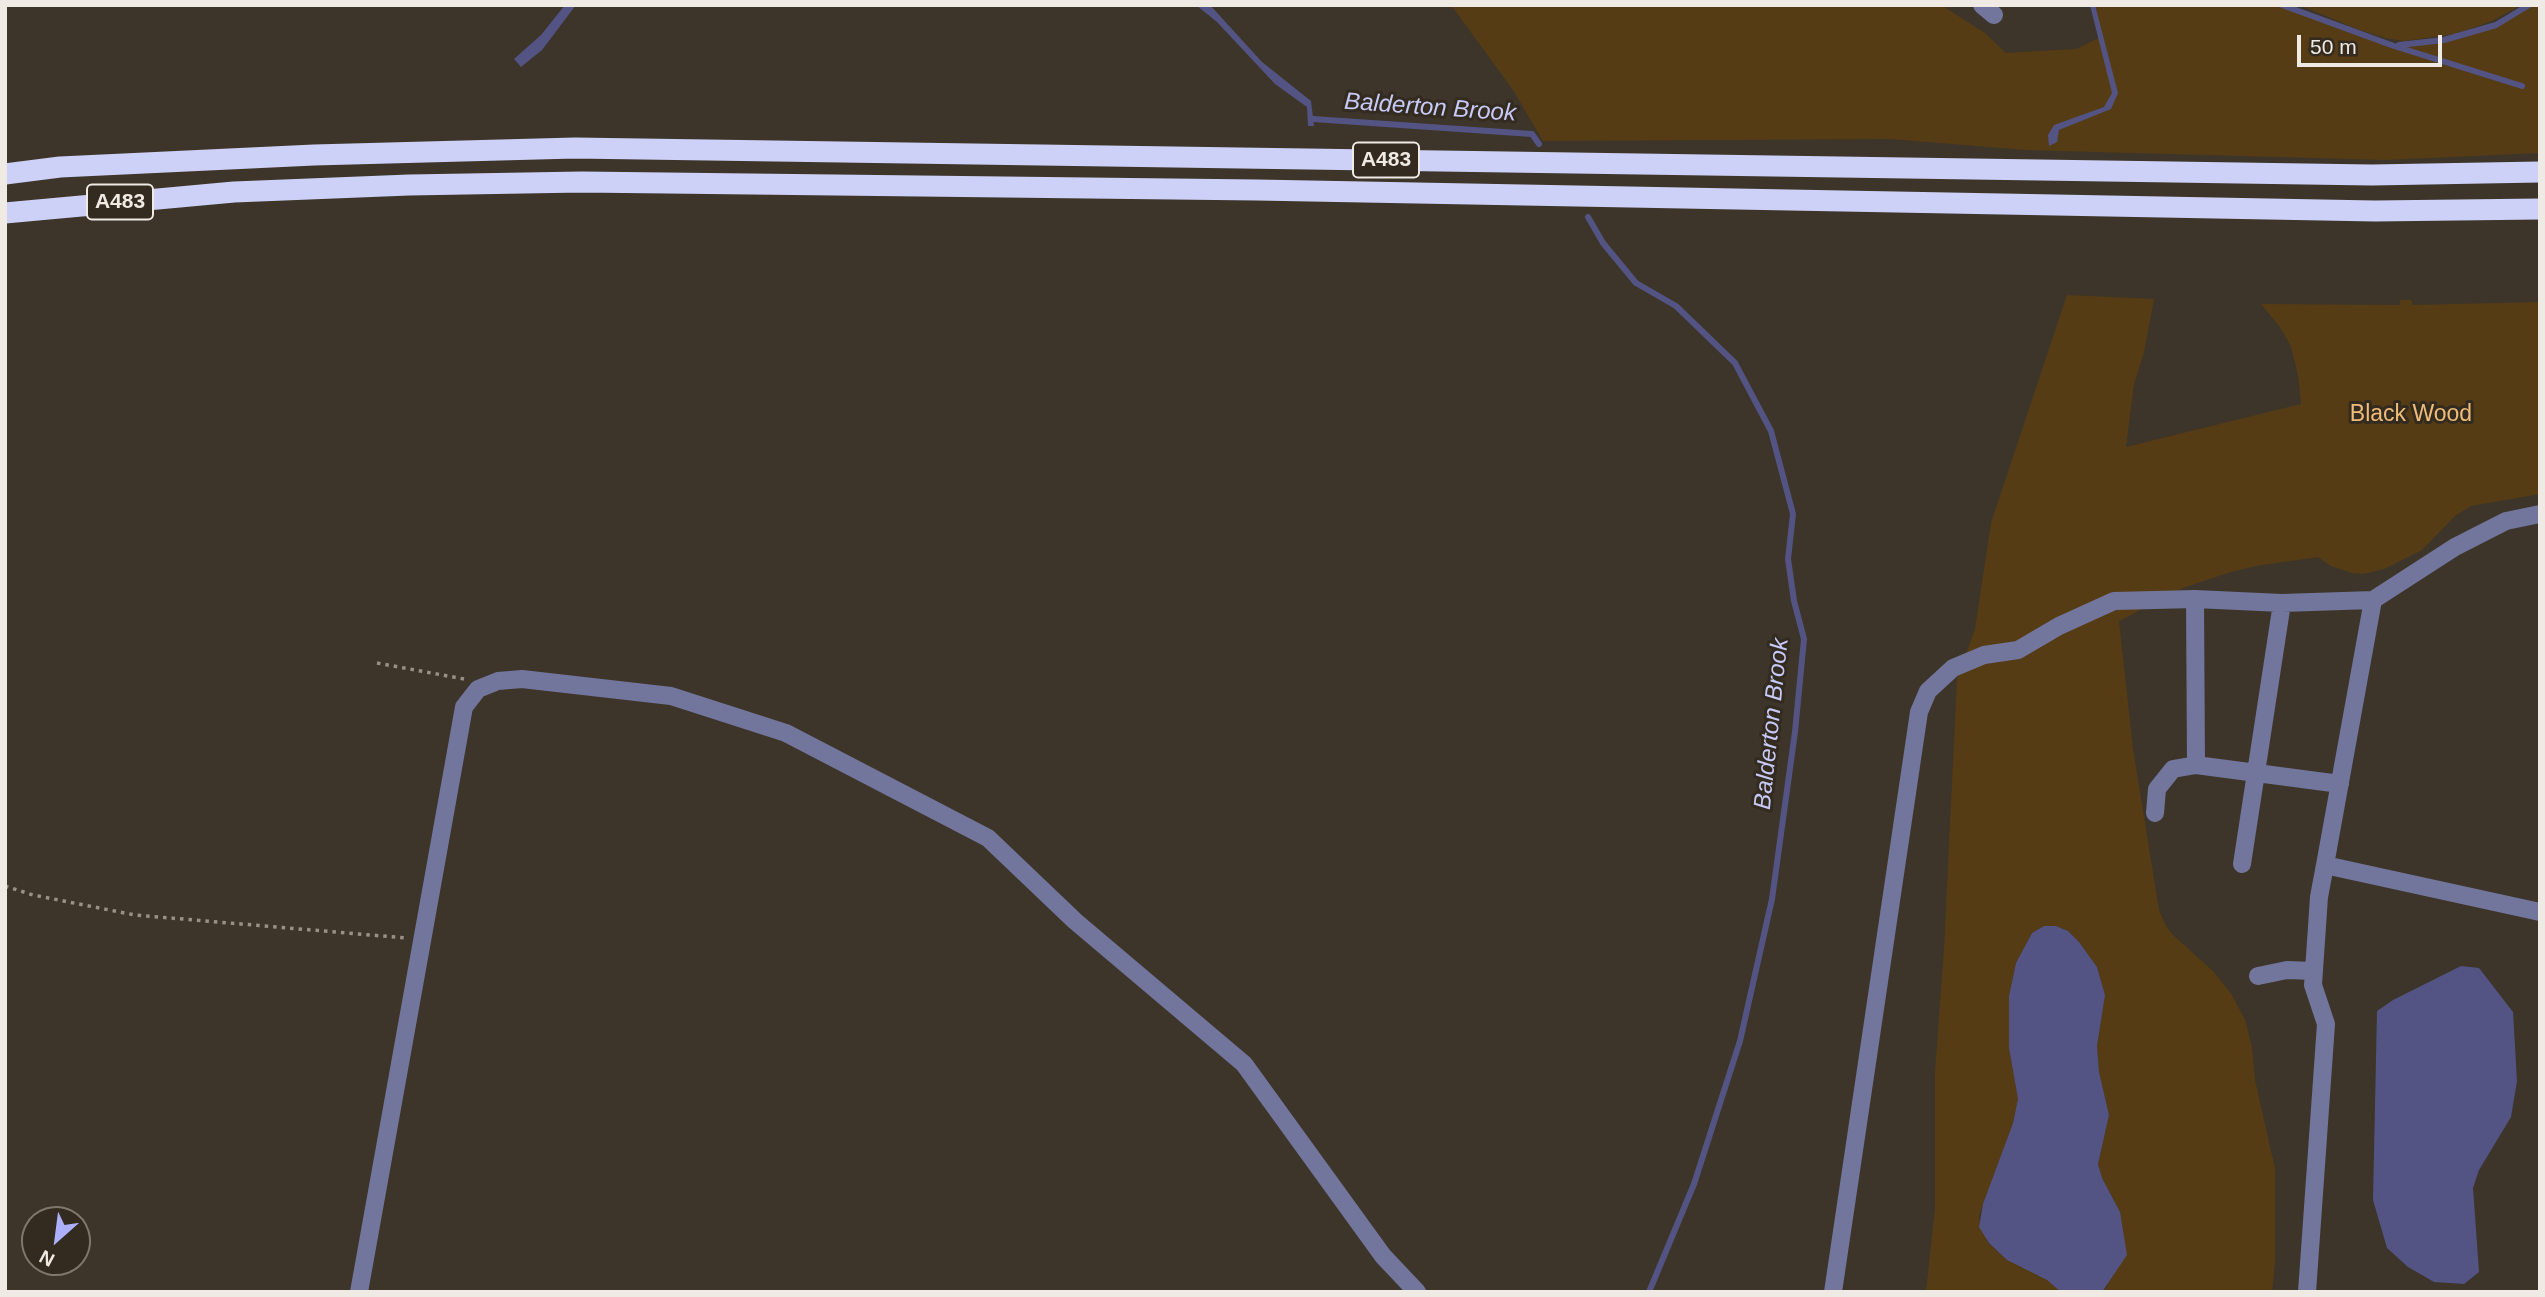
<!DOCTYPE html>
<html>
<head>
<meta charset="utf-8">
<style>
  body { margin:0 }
  #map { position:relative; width:2545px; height:1297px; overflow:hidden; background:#3d352a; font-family:Helvetica,sans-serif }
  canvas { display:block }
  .frame { position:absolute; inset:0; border:7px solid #efeae3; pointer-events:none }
  .north { position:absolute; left:21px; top:1206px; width:70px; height:70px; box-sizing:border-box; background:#332b20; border:2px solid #7e776e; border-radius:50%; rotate:208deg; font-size:19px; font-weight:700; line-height:28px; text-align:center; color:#efeae3 }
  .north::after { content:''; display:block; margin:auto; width:24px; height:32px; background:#acaffb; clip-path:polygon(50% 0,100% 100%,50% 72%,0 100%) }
  .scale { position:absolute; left:2297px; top:35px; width:145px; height:32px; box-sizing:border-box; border:4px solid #efeae3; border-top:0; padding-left:9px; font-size:21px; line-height:24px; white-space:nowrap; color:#efeae3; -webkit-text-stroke:5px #332b20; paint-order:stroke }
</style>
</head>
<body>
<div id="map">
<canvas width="2545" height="1297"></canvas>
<div class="frame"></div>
<div class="north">N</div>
<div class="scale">50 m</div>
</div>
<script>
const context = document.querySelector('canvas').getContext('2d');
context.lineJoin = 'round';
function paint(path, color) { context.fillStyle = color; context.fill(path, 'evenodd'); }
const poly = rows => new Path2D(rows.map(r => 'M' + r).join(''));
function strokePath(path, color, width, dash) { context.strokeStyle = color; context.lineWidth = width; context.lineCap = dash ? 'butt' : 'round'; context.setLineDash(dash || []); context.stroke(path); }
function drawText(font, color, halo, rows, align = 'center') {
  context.font = font + ' Helvetica,sans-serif'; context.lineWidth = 6; context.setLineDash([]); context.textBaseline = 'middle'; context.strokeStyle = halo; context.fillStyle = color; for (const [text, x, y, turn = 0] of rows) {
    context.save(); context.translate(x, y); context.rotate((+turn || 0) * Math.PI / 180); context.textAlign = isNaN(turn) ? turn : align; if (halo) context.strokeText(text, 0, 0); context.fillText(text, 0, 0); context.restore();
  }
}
paint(poly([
  [1451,5,1941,5,1985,33,2006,53,2076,49,2099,38,2101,43,2093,5,2282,5,2394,46,2444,40,2496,25,2529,5,2540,5,2540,153,2385,160,2025,150,1891,139,1543,141,1513,90],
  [2299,5,2521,5,2492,21,2455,34,2404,41,2386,38,2360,30],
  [2067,295,2154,299,2144,352,2134,384,2126,447,2301,404,2298,375,2291,347,2280,327,2261,304,2400,305,2400,300,2411,300,2413,305,2540,302,2540,494,2471,506,2455,516,2422,550,2384,569,2363,574,2352,573,2331,566,2318,557,2256,566,2231,572,2183,588,2119,621,2133,749,2159,910,2166,926,2173,935,2214,972,2232,995,2245,1020,2252,1047,2255,1080,2275,1169,2275,1263,2272,1292,2102,1292,2107,1287,2120,1212,2102,1178,2098,1164,2109,1115,2099,1072,2097,1046,2105,995,2097,967,2079,942,2068,931,2056,926,2044,926,2032,933,2016,963,2009,996,2009,1048,2018,1099,2013,1123,1979,1216,1980,1227,1989,1244,2007,1260,2047,1280,2061,1292,1926,1292,1935,1208,1935,1072,1944,949,1957,679,1975,629,1991,523]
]), '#563c14');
paint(poly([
  [565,5,576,5,542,50,521,67,514,59,541,35],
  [1196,5,1210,5,1262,62,1311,101,1314,126,1308,126,1307,107,1275,84,1217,22],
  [2090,5,2095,5,2118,93,2111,109,2059,130,2057,142,2049,146,2048,135,2054,125,2104,107,2112,93],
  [2044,926,2056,926,2068,931,2079,942,2097,967,2105,995,2097,1046,2099,1072,2109,1115,2098,1164,2102,1178,2120,1212,2127,1255,2102,1292,2061,1292,2047,1280,2007,1260,1989,1243,1979,1227,1983,1204,2013,1123,2018,1099,2009,1048,2009,996,2016,963,2032,933],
  [2461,966,2479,968,2513,1012,2517,1081,2511,1117,2479,1170,2473,1188,2479,1272,2464,1284,2434,1282,2408,1267,2387,1248,2373,1200,2377,1011,2393,1000]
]), '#535483');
strokePath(poly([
  [2282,5,2394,46,2522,86],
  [2399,45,2444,40,2496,25,2529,5],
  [1313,119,1532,134,1539,144],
  [1588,217,1603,243,1636,283,1676,306,1735,363,1771,431,1793,514,1788,559,1794,601,1804,639,1795,732,1772,899,1740,1041,1694,1184,1649,1292]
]), '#535483', 6);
strokePath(poly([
  [377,663,464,679],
  [5,886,33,895,135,915,406,938]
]), '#979188', 3.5, [3.5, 5]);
strokePath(poly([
  [1982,5,1994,15],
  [2195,599,2196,765],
  [2155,813,2157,789,2173,769,2196,765,2340,784],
  [2242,864,2282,603],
  [2325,865,2373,600],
  [2258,976,2287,970,2314,971],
  [359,1292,464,707,478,689,498,681,522,679,671,696,786,733,988,838,1075,921,1244,1064,1383,1256,1417,1292],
  [1833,1292,1919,712,1928,691,1953,668,1984,655,2018,650,2059,626,2114,601,2195,599,2282,603,2373,600,2455,547,2506,521,2540,514],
  [2307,1292,2326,1024,2313,985,2319,897,2325,865,2540,912]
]), '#72759c', 18);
strokePath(poly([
  [5,174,60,167,314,155,575,148,2372,175,2540,172],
  [5,213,234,192,409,185,582,182,1257,190,2375,211,2540,209]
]), '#cdd0f7', 21);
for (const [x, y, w] of [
  [1386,160,66],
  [120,202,66]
]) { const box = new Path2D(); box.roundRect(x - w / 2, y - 17.5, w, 35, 5); context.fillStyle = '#332b20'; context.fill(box); strokePath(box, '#efeae3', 2); }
drawText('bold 21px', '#efeae3', null, [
  ["A483",1386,160],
  ["A483",120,202]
]);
drawText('23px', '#eebc76', '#332b20', [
  ["Black Wood",2411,415]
]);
drawText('italic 24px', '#c7caf7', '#332b20', [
  ["Balderton Brook",1430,108,4],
  ["Balderton Brook",1772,724,-84]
]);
</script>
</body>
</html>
